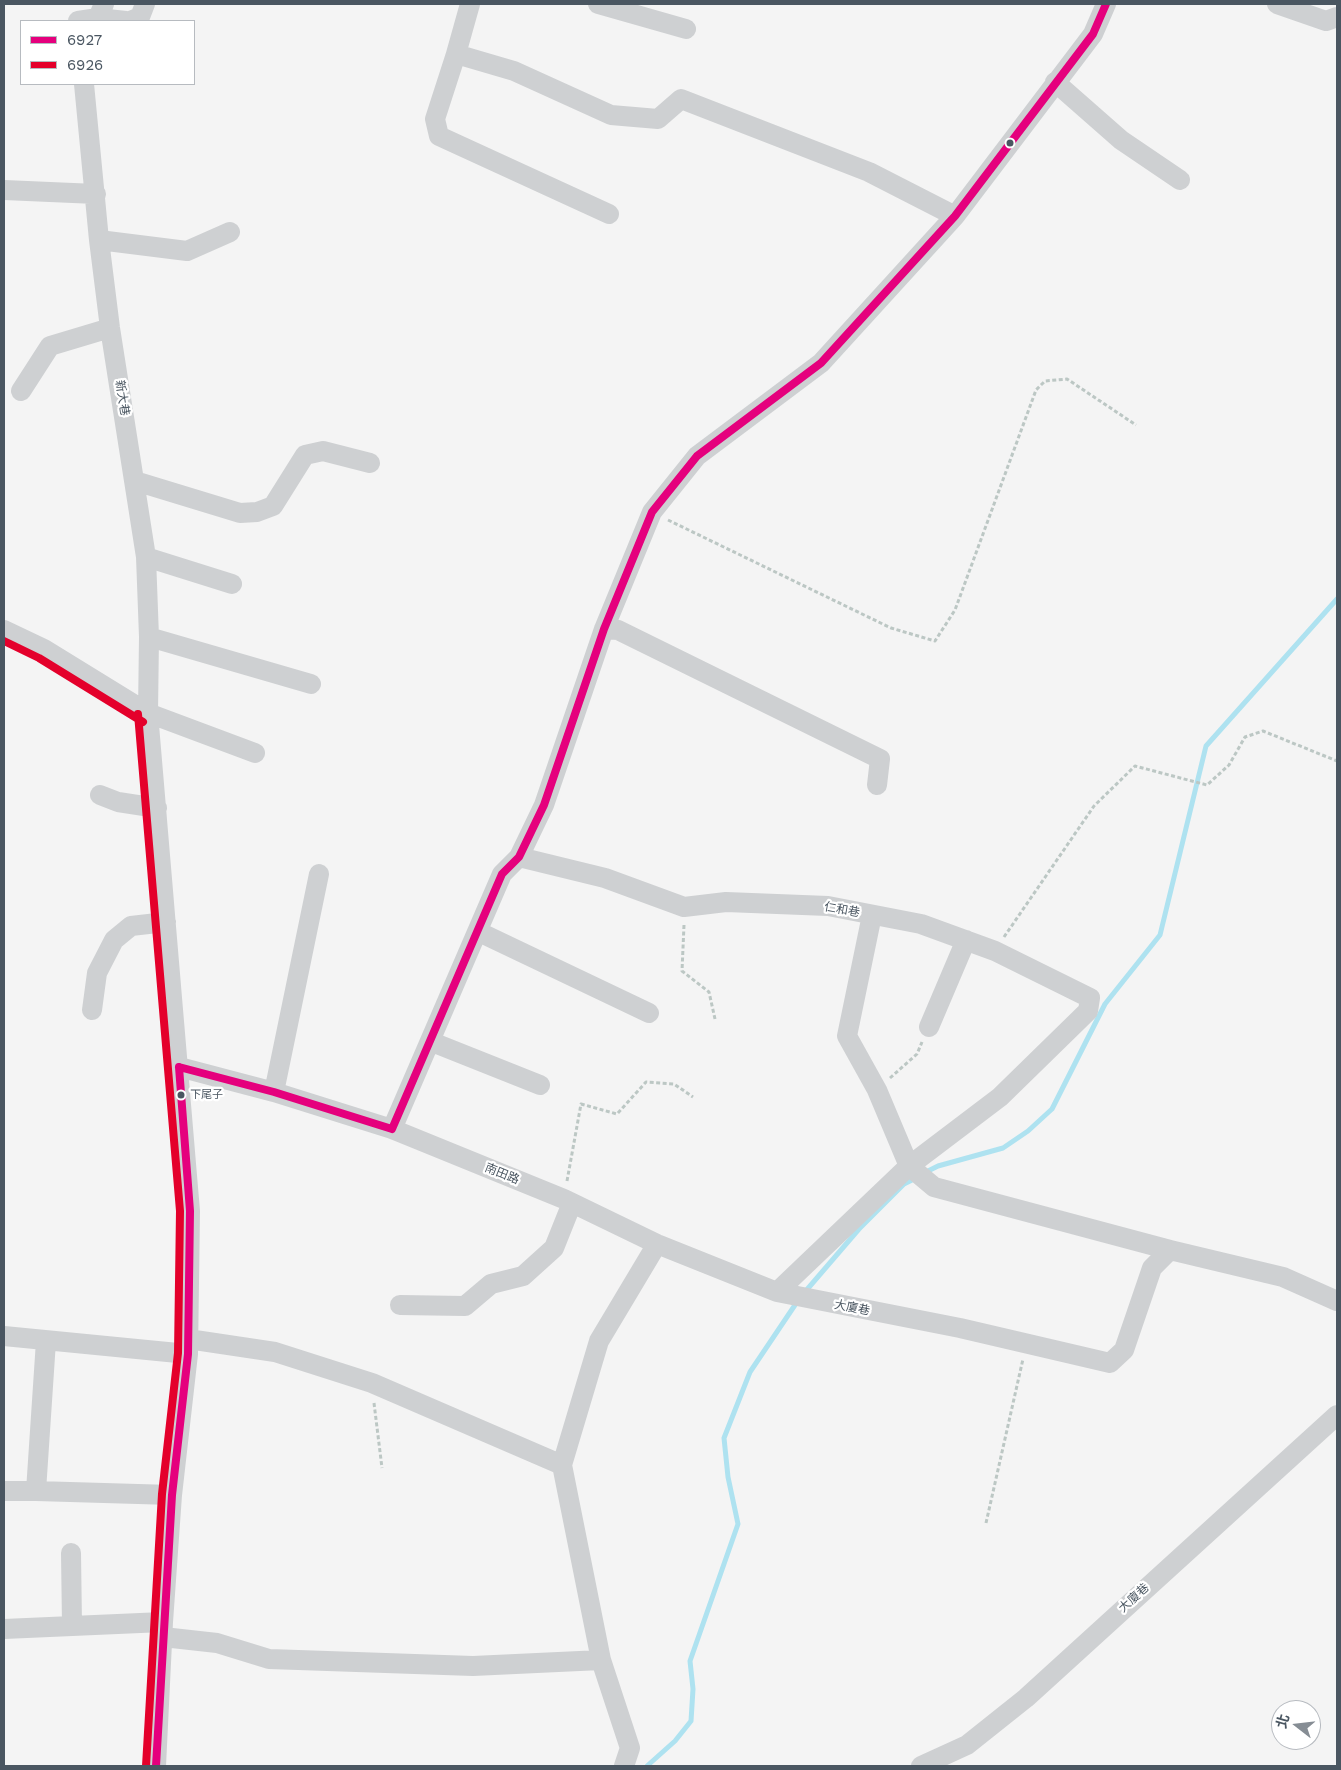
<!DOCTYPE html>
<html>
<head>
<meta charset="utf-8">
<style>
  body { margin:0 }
  #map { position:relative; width:1341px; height:1770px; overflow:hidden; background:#f4f4f4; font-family:"Work Sans","Noto Sans TC",sans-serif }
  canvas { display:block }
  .frame { position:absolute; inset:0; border:5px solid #4a5661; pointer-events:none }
  .legend { position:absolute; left:20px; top:20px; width:175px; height:65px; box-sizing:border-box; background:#fff; border:1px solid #b7bbc0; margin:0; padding:6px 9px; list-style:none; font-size:15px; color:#4a5661 }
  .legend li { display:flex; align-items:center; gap:10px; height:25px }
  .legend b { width:25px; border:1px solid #b7bbc0 }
  .north { position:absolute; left:1271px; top:1700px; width:50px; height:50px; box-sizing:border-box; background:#fff; border:1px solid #b7bbc0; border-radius:50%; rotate:286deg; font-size:14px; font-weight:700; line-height:20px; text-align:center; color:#4a5661 }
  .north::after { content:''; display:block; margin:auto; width:18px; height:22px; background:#868d94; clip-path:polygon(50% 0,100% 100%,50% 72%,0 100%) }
</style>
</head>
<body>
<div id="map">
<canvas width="1341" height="1770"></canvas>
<div class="frame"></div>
<ul class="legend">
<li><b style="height:6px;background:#e5007d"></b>6927</li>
<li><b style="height:6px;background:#e4002b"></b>6926</li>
</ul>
<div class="north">北</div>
</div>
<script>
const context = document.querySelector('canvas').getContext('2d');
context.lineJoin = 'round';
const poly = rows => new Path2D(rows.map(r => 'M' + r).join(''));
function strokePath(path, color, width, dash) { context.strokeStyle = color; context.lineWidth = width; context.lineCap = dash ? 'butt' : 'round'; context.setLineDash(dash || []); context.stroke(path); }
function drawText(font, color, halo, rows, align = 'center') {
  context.font = font + ' "Work Sans","Noto Sans TC",sans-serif'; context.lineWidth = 4.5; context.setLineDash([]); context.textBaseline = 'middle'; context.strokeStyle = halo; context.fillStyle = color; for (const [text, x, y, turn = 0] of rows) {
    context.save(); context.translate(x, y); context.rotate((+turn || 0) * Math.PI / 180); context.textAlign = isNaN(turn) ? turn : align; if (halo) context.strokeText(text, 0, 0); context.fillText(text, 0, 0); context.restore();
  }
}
strokePath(poly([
  [926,1172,938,1166,1003,1148,1028,1131,1052,1109,1105,1004,1160,935,1206,746,1337,599],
  [804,1293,859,1229,904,1184,916,1178],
  [647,1766,675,1741,691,1721,693,1689,690,1661,738,1524,728,1477,724,1438,750,1372,797,1302]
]), '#aee2f0', 5);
strokePath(poly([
  [668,520,891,628,935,641,955,610,1036,390,1045,381,1067,379,1136,425],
  [684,925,682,971,709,992,715,1019],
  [1004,937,1094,806,1135,766,1207,785,1229,765,1245,737,1263,731,1337,761],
  [890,1078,917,1054,922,1042],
  [567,1181,581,1104,617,1114,646,1082,674,1084,693,1097],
  [374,1403,382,1468],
  [986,1523,1023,1359]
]), '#bcc7c4', 3, [4, 2.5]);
strokePath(poly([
  [470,4,456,54,514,71,611,115,658,119,681,99,869,172,955,216],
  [598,4,686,29],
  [1277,4,1326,21,1337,17],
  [98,18,126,21],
  [78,21,98,18,104,4],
  [130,21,140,17,145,4],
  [456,54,435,119,439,136,609,214],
  [1055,82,1121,140,1180,180],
  [84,84,99,240,110,328,146,557,149,637,148,713,190,1211,188,1354,172,1495,163,1622,156,1766],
  [4,190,96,194],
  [99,240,187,251,230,232],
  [21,391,50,346,110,328],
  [135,481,240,513,257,512,273,506,305,455,323,451,370,463],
  [146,557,232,584],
  [604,629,618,630,880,759,877,785],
  [4,630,44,649,148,713,255,753],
  [149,637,311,684],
  [100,795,118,802,157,808],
  [519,857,605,878,684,907,726,902,828,906,921,924,995,951,1090,998,1088,1011,1000,1097,909,1166,777,1292],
  [872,915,847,1036,877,1090,909,1166,934,1187,1170,1250],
  [479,932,649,1013],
  [92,1010,97,973,114,940,131,926,166,922],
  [929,1027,966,940],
  [432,1042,540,1085],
  [179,1067,274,1092,392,1129,564,1199,657,1244,777,1292,960,1328,1110,1363,1124,1350,1152,1268,1170,1250,1283,1277,1337,1301],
  [274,1092,319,874],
  [392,1129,502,874,519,857,544,805,604,629,652,512,697,456,821,363,955,216,1093,34,1106,4],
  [400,1305,465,1306,491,1284,523,1276,554,1248,572,1203],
  [4,1336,188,1354],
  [188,1339,275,1352,372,1383,562,1465,601,1660,630,1748,624,1766],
  [562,1465,599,1341,657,1244],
  [4,1491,36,1491,46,1341],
  [36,1491,172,1495],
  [71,1553,72,1625],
  [4,1629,163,1622],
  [163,1637,217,1643,269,1659,473,1666,601,1660],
  [921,1766,967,1745,1026,1698,1337,1415]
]), '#ced0d2', 20);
strokePath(poly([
  [179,1067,274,1092,392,1129],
  [392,1129,502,874,519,857,544,805,604,629,652,512,697,456,821,363,955,216,1093,34,1106,4],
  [156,1766,172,1495,188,1354,190,1211,179,1067]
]), '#e5007d', 8);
strokePath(poly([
  [4,641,39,658,143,722],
  [138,714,180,1211,178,1353,162,1494,146,1766]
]), '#e4002b', 8);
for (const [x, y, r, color] of [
  [1010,143,4.5,"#4a5661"],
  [181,1095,4.5,"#4a5661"]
]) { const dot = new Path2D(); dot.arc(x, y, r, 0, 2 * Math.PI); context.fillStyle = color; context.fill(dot); strokePath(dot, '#fff', 2); }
drawText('11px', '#4a5661', '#fff', [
  ["下尾子",190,1095]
], 'left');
drawText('12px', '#4a5661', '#fff', [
  ["新大巷",122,398,81],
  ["仁和巷",842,910,10],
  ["南田路",502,1174,22],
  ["大廈巷",852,1308,11],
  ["大廈巷",1134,1598,-42]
]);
</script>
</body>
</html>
